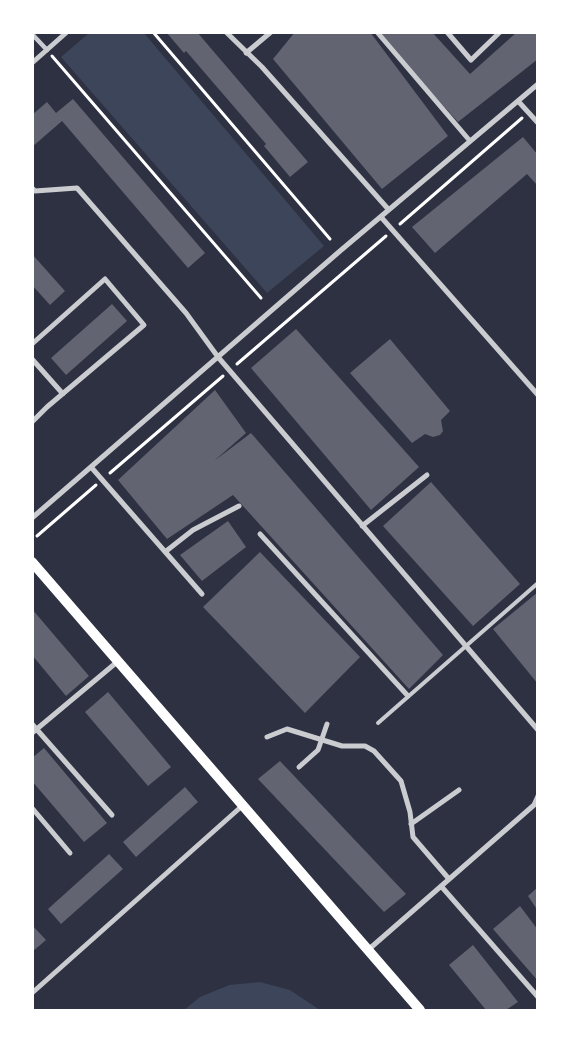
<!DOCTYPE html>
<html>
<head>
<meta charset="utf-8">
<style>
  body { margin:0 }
  #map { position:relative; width:570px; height:1043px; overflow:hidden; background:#2d3142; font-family:"Public Sans",sans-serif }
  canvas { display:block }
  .frame { position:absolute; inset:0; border:34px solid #fff; pointer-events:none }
</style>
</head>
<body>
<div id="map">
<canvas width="570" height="1043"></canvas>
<div class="frame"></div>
</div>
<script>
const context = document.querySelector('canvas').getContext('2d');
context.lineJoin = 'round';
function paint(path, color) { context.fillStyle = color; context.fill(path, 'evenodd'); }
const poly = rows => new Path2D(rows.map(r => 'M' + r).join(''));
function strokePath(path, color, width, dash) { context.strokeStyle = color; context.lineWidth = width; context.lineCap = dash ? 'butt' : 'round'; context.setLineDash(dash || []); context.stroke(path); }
paint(poly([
  [89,33,144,33,324,246,267,293,61,57],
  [260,982,290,990,320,1010,184,1010,200,997,229,985]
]), '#3c4559');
paint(poly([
  [166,32,197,32,308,162,290,177,264,146,266,144,186,51,184,53],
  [295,32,370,32,448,136,382,189,273,59],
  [377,32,432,32,470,74,517,32,538,32,538,59,458,122],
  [73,99,205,253,188,268,62,121,32,147,32,115,47,102,56,113],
  [523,137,538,155,538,186,527,174,435,253,412,227],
  [32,254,65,291,50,305,32,285],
  [112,304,127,321,66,375,51,358],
  [296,329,419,467,371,510,251,368],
  [390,339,450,411,441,420,443,431,440,435,433,437,425,434,412,443,350,373],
  [215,390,246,433,214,461,251,433,443,655,409,689,233,495,167,539,118,480],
  [431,482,520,584,473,626,383,526],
  [228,521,246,547,202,581,180,555],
  [260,552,360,657,305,713,203,607],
  [538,592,538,684,493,629],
  [32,609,89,676,66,696,32,655],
  [108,692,171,767,148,786,85,712],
  [44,748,107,823,84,842,32,781,32,758],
  [280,761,406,894,384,912,258,779],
  [185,787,198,802,136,857,123,842],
  [109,854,123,869,61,924,48,909],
  [538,887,538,911,528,896],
  [520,906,538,930,538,981,493,929],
  [32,925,46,940,32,952],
  [473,945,518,1002,506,1010,486,1010,449,965]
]), '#626471');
strokePath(poly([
  [153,32,330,239],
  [52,56,261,298],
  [400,224,522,118],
  [237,364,386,236],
  [110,473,223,376],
  [37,536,96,485]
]), '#fff', 3);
strokePath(poly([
  [378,723,538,583]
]), '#caccd0', 4);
strokePath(poly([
  [32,34,47,50]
]), '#caccd0', 4.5);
strokePath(poly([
  [226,32,262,67,389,210],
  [377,32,470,141],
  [447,32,471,60,500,32],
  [246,53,271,32],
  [32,63,67,32],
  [518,101,538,123],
  [32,188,35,191,77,188,186,313,218,357,538,730],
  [381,217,538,395],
  [32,344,105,279,144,325,47,407,32,422],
  [32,359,63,394],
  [91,467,202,594],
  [32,518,340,251,538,84],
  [362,526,427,475],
  [260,534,408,696],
  [165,552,193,530,239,506],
  [32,724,112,815],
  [32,733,117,662],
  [267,737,287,729,342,746,365,746,374,751,401,781,410,812,413,837,449,879],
  [299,767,318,750,327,724],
  [32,808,70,853],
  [411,824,459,790],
  [441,886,538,997],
  [368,950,534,805,538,796],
  [32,993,242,806]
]), '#caccd0', 5);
strokePath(poly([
  [32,562,420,1010]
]), '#fff', 10);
</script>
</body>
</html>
